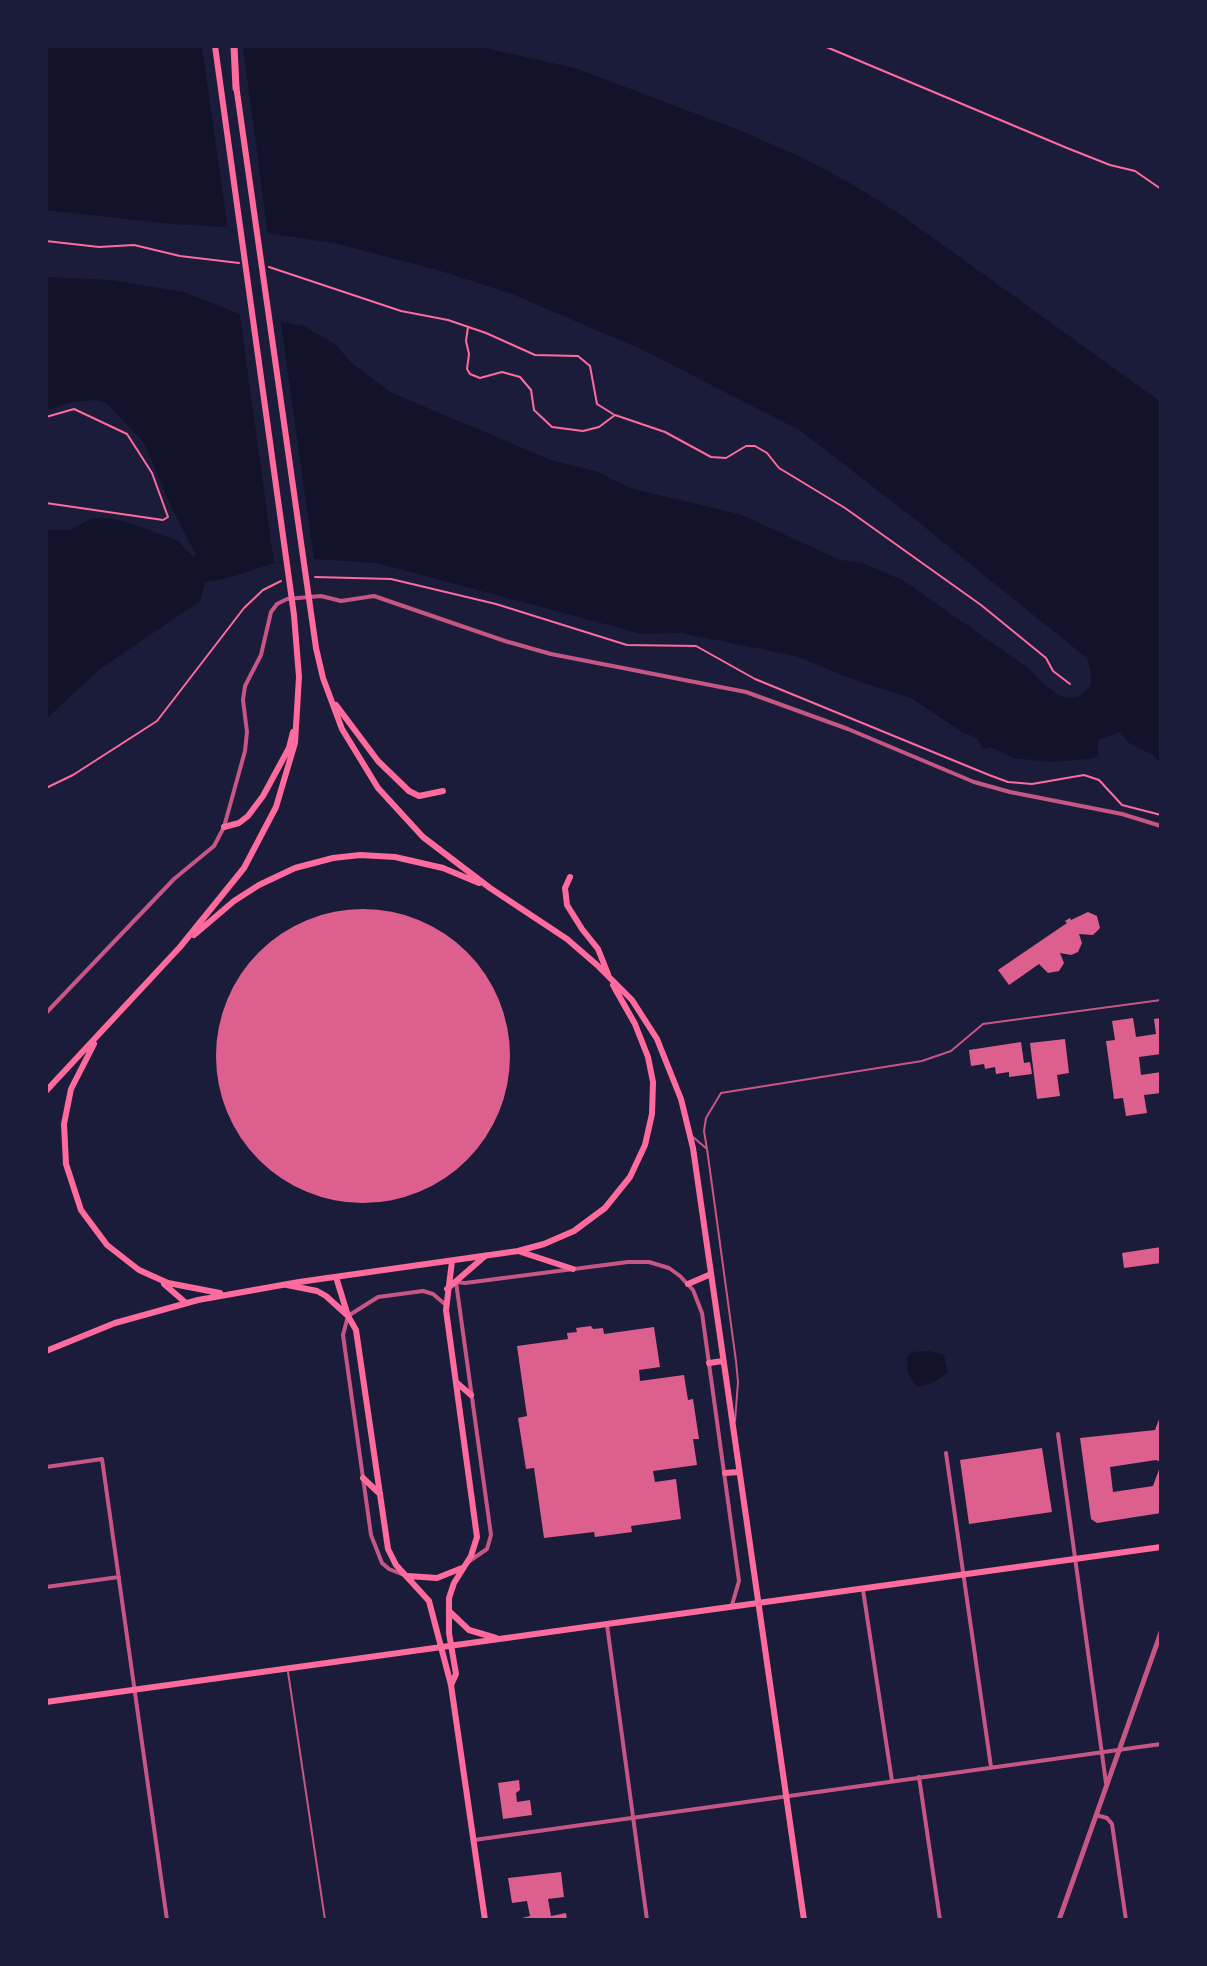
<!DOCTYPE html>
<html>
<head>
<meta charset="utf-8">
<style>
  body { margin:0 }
  #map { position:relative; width:1207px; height:1966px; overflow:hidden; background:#1b1b3a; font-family:"Fira Sans Condensed",sans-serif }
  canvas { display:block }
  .frame { position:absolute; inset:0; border:48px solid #1b1b3a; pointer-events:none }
</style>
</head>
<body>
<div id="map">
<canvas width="1207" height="1966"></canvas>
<div class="frame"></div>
</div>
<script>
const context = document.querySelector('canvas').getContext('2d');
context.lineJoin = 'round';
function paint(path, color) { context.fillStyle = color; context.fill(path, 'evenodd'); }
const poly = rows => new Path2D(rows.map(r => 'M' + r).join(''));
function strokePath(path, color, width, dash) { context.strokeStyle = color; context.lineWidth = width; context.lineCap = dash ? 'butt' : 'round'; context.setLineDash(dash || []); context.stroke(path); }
paint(poly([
  [46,46,476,46,575,68,744,132,807,160,855,186,901,215,1161,402,1161,763,1153,755,1129,743,1119,732,1098,740,1098,756,1088,759,1051,762,1014,758,990,747,983,749,977,738,962,732,911,698,860,682,796,656,681,633,642,634,377,563,314,559,274,563,228,578,205,582,200,601,100,669,46,719,46,530,70,530,92,518,107,518,130,523,178,541,193,556,196,554,171,507,144,442,106,403,95,400,72,402,46,410,46,277,111,280,184,292,240,314,304,326,335,344,351,363,392,393,551,460,595,471,630,488,742,515,840,560,863,563,904,581,1028,668,1046,686,1059,695,1068,698,1078,697,1091,686,1091,675,1087,658,912,517,801,431,643,350,512,294,438,270,334,243,227,227,172,224,46,210],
  [929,1351,944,1355,948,1373,932,1383,917,1387,908,1373,907,1357,912,1352]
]), '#12122b');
paint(poly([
  [202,46,243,46,268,236,228,231],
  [239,309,280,316,314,559,274,563]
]), '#1b1b3a');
paint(poly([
  '216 1056a147 147 0 1 1 294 0a147 147 0 1 1-294 0Z',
  [1088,912,1097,916,1100,928,1093,935,1079,934,1082,943,1078,952,1071,955,1060,953,1064,963,1059,971,1048,973,1039,964,1009,985,998,970,1067,923,1065,921,1070,918,1071,920],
  [1133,1018,1136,1037,1156,1034,1154,1019,1161,1018,1161,1054,1139,1057,1141,1075,1161,1072,1161,1093,1144,1095,1147,1113,1126,1116,1123,1098,1114,1099,1106,1041,1115,1040,1112,1021],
  [1065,1039,1069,1073,1057,1075,1060,1096,1037,1099,1030,1043],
  [1021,1042,1024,1063,1030,1062,1032,1074,1009,1077,1009,1072,996,1074,995,1067,985,1069,984,1064,971,1066,969,1050],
  [1161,1247,1161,1263,1124,1268,1122,1253],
  [591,1326,593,1329,603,1328,604,1334,654,1327,660,1367,639,1370,640,1381,684,1375,688,1400,693,1399,699,1439,693,1439,697,1465,653,1471,655,1482,676,1479,681,1519,631,1526,632,1532,595,1537,594,1532,544,1538,534,1468,526,1469,518,1418,527,1416,517,1346,568,1339,567,1333,577,1332,576,1328],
  [1161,1414,1161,1462,1156,1460,1110,1467,1113,1492,1153,1486,1161,1464,1161,1513,1097,1523,1091,1519,1080,1438,1155,1430],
  [1042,1448,1052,1512,969,1524,960,1460],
  [519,1780,520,1790,516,1793,517,1802,530,1800,532,1815,503,1819,498,1783],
  [561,1872,564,1897,548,1899,551,1916,566,1913,567,1920,514,1920,530,1916,527,1901,512,1903,508,1878]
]), '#dd5f8e');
strokePath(poly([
  [824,46,1067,148,1110,165,1135,171,1161,189],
  [46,241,99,247,134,245,180,256,239,263],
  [269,267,401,311,448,320,486,333,535,355,578,356,590,366,597,404,613,414],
  [468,327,466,341,469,354,467,369,470,374,480,378,502,372,520,377,531,390,534,410,552,427,583,431,599,427,615,415,665,432,711,457,726,458,746,446,755,446,767,453,779,468,845,508,981,605,1046,658,1053,671,1070,684],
  [46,417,74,409,127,434,152,473,168,517,163,520,46,503],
  [315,577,391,579,496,604,627,645,696,646,755,679,989,775,1008,782,1032,784,1084,775,1099,780,1122,805,1161,815],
  [46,788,73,775,157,721,244,608,263,590,281,581]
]), '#ff6b9d', 2);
strokePath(poly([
  [693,1137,707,1149,712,1185,736,1361,738,1382,735,1421],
  [707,1149,704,1131,706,1118,721,1093,922,1061,951,1051,983,1024,1161,1000],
  [288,1672,325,1920]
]), '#c65784', 2);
strokePath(poly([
  [46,1013,174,879,214,846,224,827,245,751,247,732,243,700,245,686,261,655,271,612,277,604,287,599,321,596,341,601,374,596,505,641,551,654,746,692,848,729,974,782,1010,792,1122,814,1161,826],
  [1058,1434,1106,1783],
  [946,1453,991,1767],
  [46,1467,102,1459,167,1920],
  [468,1562,487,1549,491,1535,456,1282,465,1283,628,1262,649,1262,669,1268,680,1276,693,1290,702,1313,739,1581,732,1605],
  [404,1575,389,1569,382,1563,371,1535,343,1335,348,1316,378,1297,423,1291,433,1294,446,1305],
  [46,1587,119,1577],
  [863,1590,892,1781],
  [607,1625,647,1920],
  [919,1777,940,1920],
  [1096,1815,1107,1818,1112,1824,1126,1920],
  [474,1840,1161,1744]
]), '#c65784', 4);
strokePath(poly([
  [1059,1920,1161,1632]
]), '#c65784', 5);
strokePath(poly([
  [336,1277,348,1316],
  [287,1285,317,1291,326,1296,348,1316,356,1330,388,1549,396,1565,429,1601,451,1685,485,1920],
  [447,1289,485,1256],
  [456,1382,471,1395],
  [363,1478,380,1494],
  [408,1576,437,1578,462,1568],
  [449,1611,469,1630,496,1638],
  [451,1685,456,1674,449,1633,449,1598,454,1583,471,1556,477,1537,446,1310,452,1261],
  [46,1702,1161,1547]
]), '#ff6b9d', 6);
strokePath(poly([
  [236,85,316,648,323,678,342,729,378,788,423,837,490,888,567,939,597,965,632,1000,657,1039,681,1099,693,1148,804,1920],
  [336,705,378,761,409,791,419,796,443,791],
  [224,827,239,823,248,816,263,796,289,748,293,732],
  [570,877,565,888,567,905,582,929,598,949,608,974],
  [194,935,234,901,259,885,295,868,333,858,360,855,395,857,443,868,479,883],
  [94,1044,71,1089,64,1124,66,1164,81,1210,107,1245,139,1270,168,1283,220,1293],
  [46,1091,180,947,244,868,276,807,295,743,299,677,294,615,215,46],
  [521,1252,573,1269],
  [164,1284,186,1303],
  [688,1284,711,1274],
  [46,1351,115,1323,198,1300,299,1282,518,1251,544,1244,574,1231,605,1208,630,1177,645,1145,652,1114,653,1082,648,1057,635,1024,613,985],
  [709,1363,723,1361],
  [725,1473,739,1472]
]), '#ff6b9d', 6);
strokePath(poly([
  [234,46,236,88]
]), '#ff6b9d', 7);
strokePath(poly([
  [1159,46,1161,48]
]), '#a44b75', 3);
</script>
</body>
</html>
